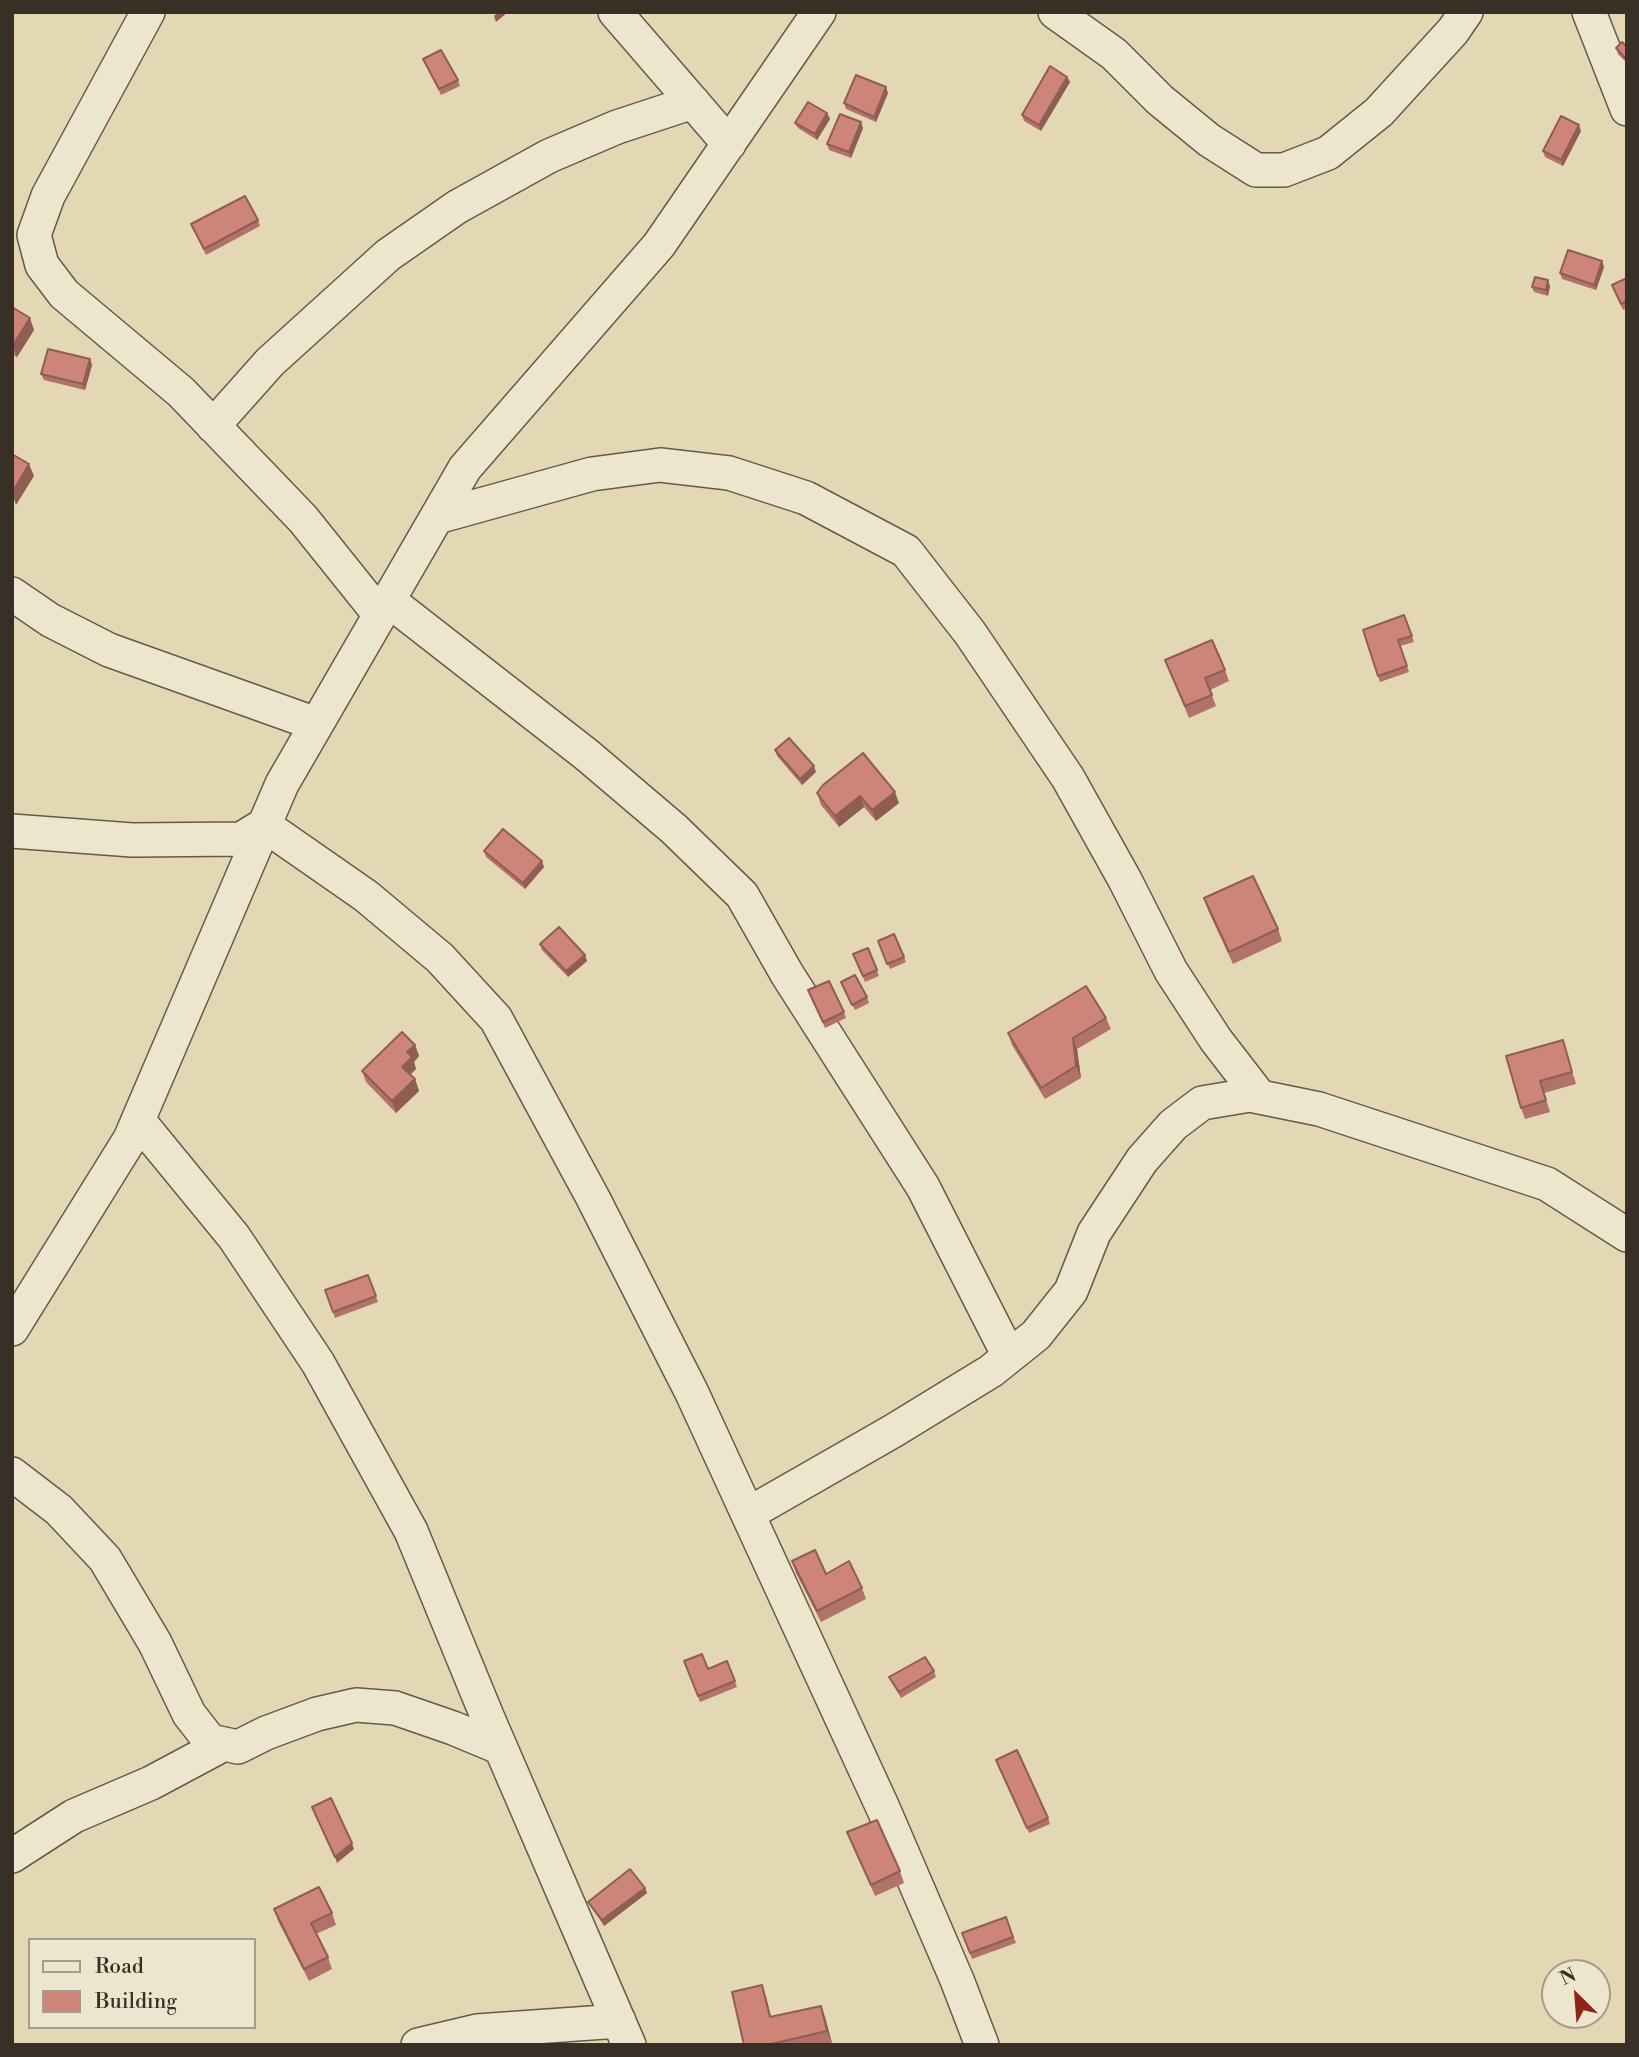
<!DOCTYPE html>
<html>
<head>
<meta charset="utf-8">
<style>
  body { margin:0 }
  #map { position:relative; width:1639px; height:2057px; overflow:hidden; background:#e4d8b4; font-family:"Libre Bodoni",serif }
  canvas { display:block }
  .frame { position:absolute; inset:0; border:14px solid #383026; pointer-events:none }
  .legend { position:absolute; left:28px; top:1938px; width:228px; height:91px; box-sizing:border-box; background:#ede6ce; border:2px solid #a59d8b; margin:0; padding:9px 12px; list-style:none; font-size:21px; color:#383026 }
  .legend li { display:flex; align-items:center; gap:14px; height:35px }
  .legend b { width:35px; border:2px solid #a59d8b }
  .north { position:absolute; left:1541px; top:1959px; width:70px; height:70px; box-sizing:border-box; background:#ede6ce; border:2px solid #a59d8b; border-radius:50%; rotate:335deg; font-size:19px; font-weight:700; line-height:28px; text-align:center; color:#383026 }
  .north::after { content:''; display:block; margin:auto; width:24px; height:32px; background:#8f2418; clip-path:polygon(50% 0,100% 100%,50% 72%,0 100%) }
</style>
</head>
<body>
<div id="map">
<canvas width="1639" height="2057"></canvas>
<div class="frame"></div>
<ul class="legend">
<li><b style="height:9px;background:#ede6ce"></b>Road</li>
<li><b style="height:19px;background:#cd857a"></b>Building</li>
</ul>
<div class="north">N</div>
</div>
<script>
const context = document.querySelector('canvas').getContext('2d');
context.lineJoin = 'round';
const poly = rows => new Path2D(rows.map(r => 'M' + r).join(''));
function strokePath(path, color, width, dash) { context.strokeStyle = color; context.lineWidth = width; context.lineCap = dash ? 'butt' : 'round'; context.setLineDash(dash || []); context.stroke(path); }
function paint(path, color) { context.fillStyle = color; context.fill(path, 'evenodd'); }
const minor = poly([
  [148,12,48,196,34,235,42,265,64,294,181,392,303,519,380,615],
  [615,12,729,144],
  [1055,12,1114,54,1160,100,1209,140,1256,170,1284,170,1328,153,1379,112,1453,31,1466,12],
  [1589,12,1627,109],
  [213,426,270,362,388,255,457,207,549,156,617,127,693,102],
  [437,517,592,474,660,465,729,473,806,498,906,551,970,633,1068,778,1125,880,1171,971,1216,1040,1260,1097],
  [12,594,50,620,109,650,316,724],
  [388,600,587,755,674,829,742,895,787,974,923,1187,1009,1356],
  [12,831,132,840,241,839,264,825,366,896,440,958,496,1019,593,1198,692,1393,883,1808,957,1980,982,2045],
  [138,1120,234,1237,318,1363,411,1531,487,1716,629,2045],
  [12,1329,130,1139,282,784,465,468,659,245,819,12],
  [12,1474,59,1510,105,1559,155,1643,189,1714,210,1741,238,1747,266,1733,317,1714,356,1705,395,1708,453,1728,501,1748],
  [748,1514,893,1431,991,1371,1036,1335,1071,1291,1094,1233,1142,1160,1173,1125,1202,1103,1250,1095,1319,1109,1547,1184,1627,1235],
  [12,1856,74,1816,151,1783,224,1744],
  [418,2045,477,2031,619,2021]
]);
strokePath(minor, '#635a4a', 36);
strokePath(minor, '#ede6ce', 33);
paint(poly([
  [1627,47,1627,63,1618,54,1616,48],
  [423,59,458,80,460,86,441,95],
  [1067,77,1070,82,1041,131,1024,121,1022,115],
  [888,93,876,122,846,109,844,103],
  [827,113,830,119,817,140,798,128,795,123],
  [863,128,851,158,829,150,827,144],
  [1581,131,1563,166,1545,157,1543,151],
  [258,220,260,226,206,255,191,224],
  [1602,261,1604,267,1596,290,1562,279,1560,273],
  [1627,278,1627,308,1623,310,1612,285],
  [1550,286,1548,296,1534,292,1532,287],
  [12,307,34,330,17,357,12,354],
  [90,359,92,365,85,390,44,380,41,374],
  [1404,615,1414,642,1400,646,1409,672,1380,682,1363,630],
  [1165,660,1225,670,1229,681,1210,690,1216,706,1189,718],
  [775,750,816,772,802,785,777,756],
  [823,785,899,803,876,821,864,807,839,827,821,805,817,793],
  [484,851,544,867,525,889,486,857],
  [1204,898,1278,929,1282,941,1233,964,1208,910],
  [894,934,906,962,890,969,878,941],
  [540,944,585,955,587,961,568,977,542,950],
  [868,948,879,976,865,982,853,954],
  [841,982,867,997,869,1003,855,1010],
  [808,990,844,1012,846,1018,825,1028],
  [1106,1018,1111,1029,1077,1049,1081,1078,1045,1099,1012,1045,1008,1033],
  [1563,1040,1576,1084,1544,1093,1550,1112,1525,1119,1521,1108],
  [415,1045,419,1056,414,1062,416,1069,410,1074,415,1079,419,1091,396,1113,366,1082,362,1071],
  [368,1275,378,1302,335,1318,325,1290],
  [792,1561,862,1588,866,1599,821,1622,796,1573],
  [684,1661,708,1669,727,1661,737,1687,700,1702],
  [934,1671,936,1677,901,1698,892,1683,889,1677],
  [998,1766,1048,1818,1050,1824,1029,1833],
  [847,1832,900,1871,904,1883,875,1896],
  [645,1888,647,1893,604,1926,591,1907,588,1902],
  [274,1909,332,1913,336,1925,316,1934,328,1957,332,1969,309,1981,278,1921],
  [1006,1917,1016,1943,972,1959,962,1933],
  [766,1997,771,2017,825,2017,832,2043,822,2045,744,2045]
]), '#b07269');
paint(poly([
  [498,12,508,12,496,22,494,16],
  [1067,77,1070,82,1041,131,1039,125],
  [886,87,888,93,876,122,874,117],
  [827,113,830,119,817,140,815,134],
  [861,122,863,128,851,158,849,152],
  [1579,125,1581,131,1563,166,1561,160],
  [1602,261,1604,267,1596,290,1594,285],
  [1548,280,1550,286,1548,296,1546,290],
  [30,318,34,330,17,357,13,345],
  [90,359,92,365,85,390,83,384],
  [29,464,34,476,16,505,12,493],
  [814,766,816,772,802,785,800,779],
  [895,792,899,803,876,821,872,810],
  [860,796,864,807,839,827,835,816],
  [542,861,544,867,525,889,523,883],
  [585,955,587,961,568,977,566,971],
  [1073,1038,1077,1049,1081,1078,1076,1066],
  [415,1045,419,1056,414,1062,416,1069,407,1078,402,1067,407,1052],
  [415,1079,419,1091,396,1113,392,1101],
  [352,1843,354,1849,337,1863,335,1857],
  [645,1888,647,1893,604,1926,602,1920],
  [762,1985,766,1997,774,2029,770,2017],
  [821,2006,825,2017,832,2043,827,2031]
]), '#905d55');
const building = poly([
  [1622,42,1627,47,1627,60,1616,48,1622,42],
  [441,50,458,80,439,89,423,59,441,50],
  [1050,66,1067,77,1039,125,1022,115,1050,66],
  [856,75,886,87,874,117,844,103,856,75],
  [808,102,827,113,815,134,795,123,808,102],
  [840,114,861,122,849,152,827,144,840,114],
  [1561,116,1579,125,1561,160,1543,151,1561,116],
  [245,196,258,220,204,249,191,224,245,196],
  [1568,250,1602,261,1594,285,1560,273,1568,250],
  [1535,277,1548,280,1546,290,1532,287,1535,277],
  [1627,278,1627,301,1621,304,1612,285,1627,278],
  [12,307,30,318,13,345,12,345,12,307],
  [48,349,90,359,83,384,41,374,48,349],
  [12,454,29,464,12,493,12,454],
  [1404,615,1412,636,1398,640,1407,666,1378,676,1363,630,1404,615],
  [1212,640,1225,670,1205,678,1212,695,1185,706,1165,660,1212,640],
  [789,738,814,766,800,779,775,750,789,738],
  [863,753,895,792,872,810,860,796,835,816,817,793,823,785,863,753],
  [503,829,542,861,523,883,484,851,503,829],
  [1253,876,1278,929,1229,952,1204,898,1253,876],
  [559,927,585,955,566,971,540,944,559,927],
  [894,934,904,957,887,964,878,941,894,934],
  [868,948,877,970,863,976,853,954,868,948],
  [855,975,867,997,852,1005,841,982,855,975],
  [829,981,844,1012,823,1022,808,990,829,981],
  [1086,986,1106,1018,1073,1038,1076,1066,1041,1088,1008,1033,1086,986],
  [402,1032,415,1045,407,1052,412,1057,402,1067,415,1079,392,1101,362,1071,402,1032],
  [1563,1040,1572,1072,1540,1081,1546,1100,1521,1108,1506,1056,1563,1040],
  [368,1275,376,1296,333,1312,325,1290,368,1275],
  [815,1550,826,1574,849,1561,862,1588,817,1611,792,1561,815,1550],
  [702,1654,708,1669,727,1661,735,1681,698,1696,684,1661,702,1654],
  [925,1657,934,1671,899,1692,889,1677,925,1657],
  [1017,1750,1048,1818,1027,1828,996,1760,1017,1750],
  [331,1798,352,1843,335,1857,312,1807,331,1798],
  [877,1820,900,1871,871,1885,847,1832,877,1820],
  [630,1869,645,1888,602,1920,588,1902,630,1869],
  [319,1887,332,1913,311,1923,328,1957,304,1969,274,1909,319,1887],
  [1006,1917,1013,1937,970,1953,962,1933,1006,1917],
  [762,1985,770,2017,821,2006,827,2031,767,2045,744,2045,732,1992,762,1985]
]);
paint(building, '#cd857a');
strokePath(building, '#905d55', 2);
</script>
</body>
</html>
